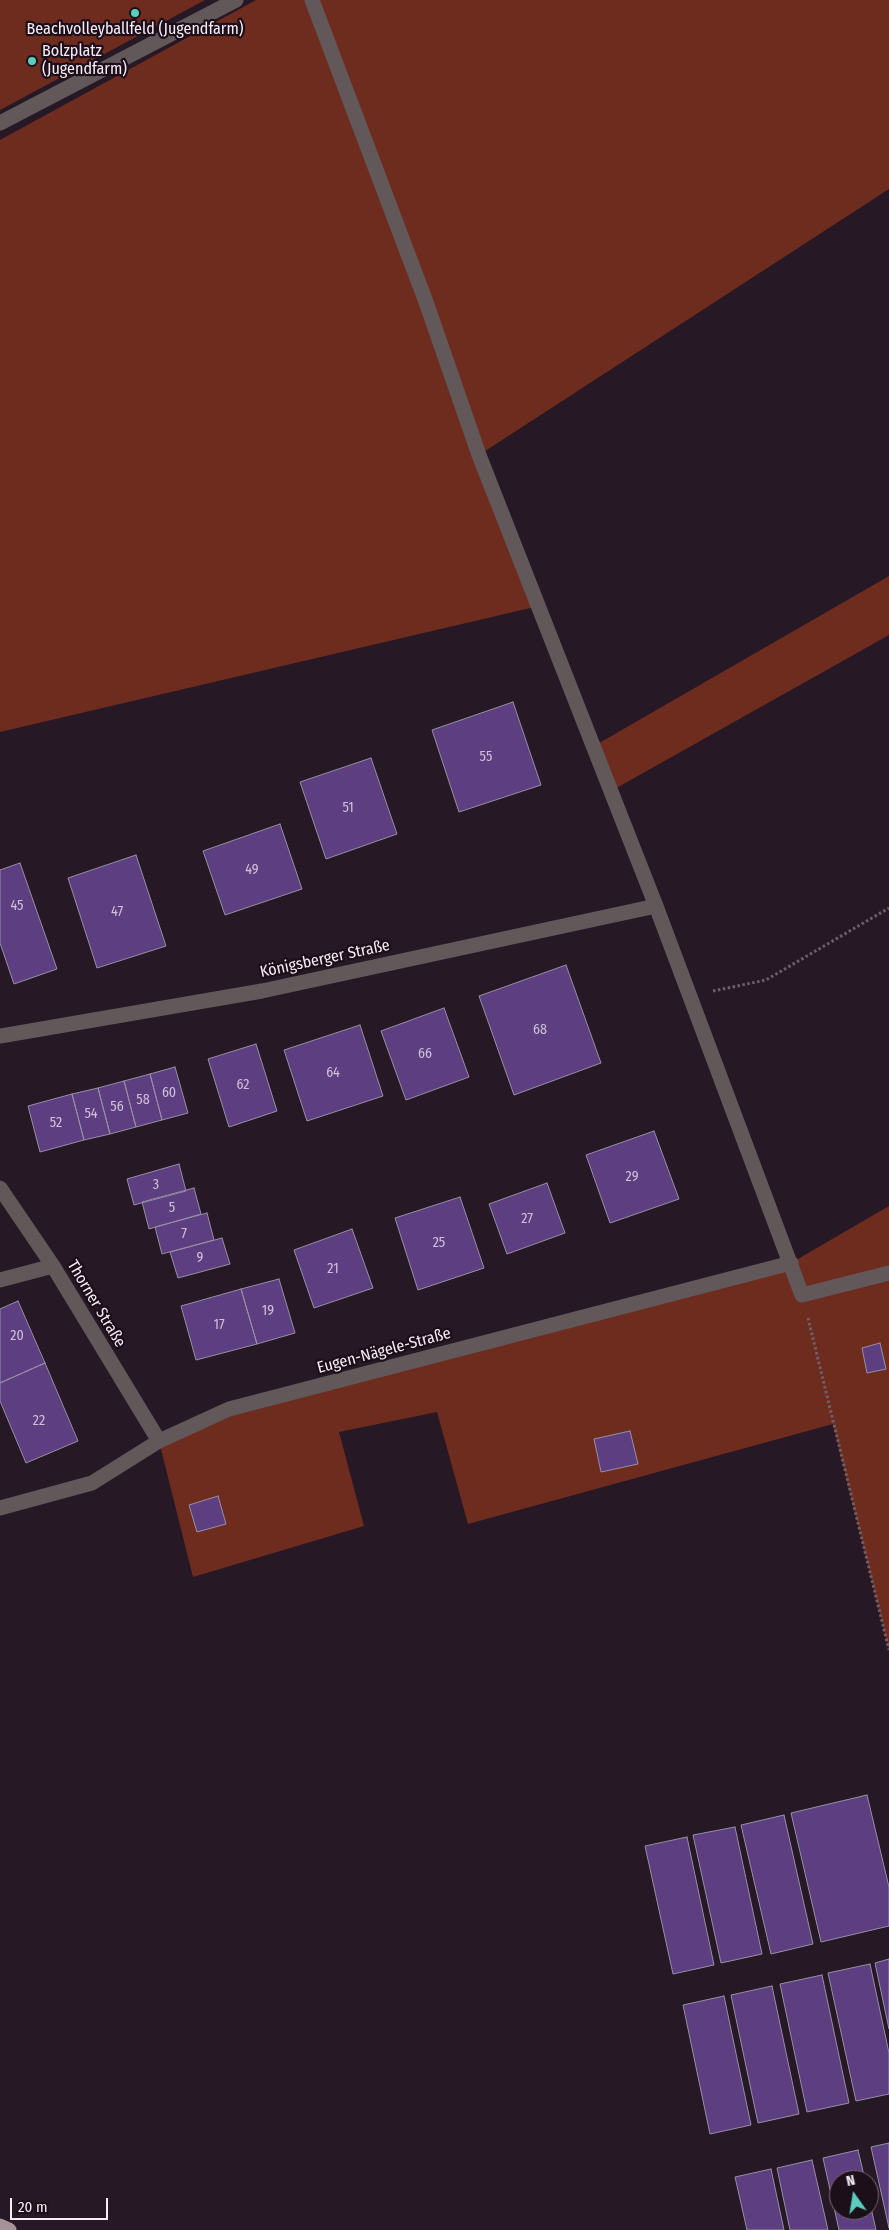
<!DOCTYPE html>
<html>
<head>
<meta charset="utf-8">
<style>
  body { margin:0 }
  #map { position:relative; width:889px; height:2230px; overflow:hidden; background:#261824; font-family:"Fira Sans Condensed",sans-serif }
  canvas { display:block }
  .north { position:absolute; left:829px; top:2170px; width:50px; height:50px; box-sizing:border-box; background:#1c0f1a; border:1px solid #746872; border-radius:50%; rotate:347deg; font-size:14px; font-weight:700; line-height:20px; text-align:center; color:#f8edf5 }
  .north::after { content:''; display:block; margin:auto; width:18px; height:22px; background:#5acebd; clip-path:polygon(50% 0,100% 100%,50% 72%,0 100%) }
  .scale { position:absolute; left:10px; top:2198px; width:98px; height:22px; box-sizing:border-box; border:2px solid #f8edf5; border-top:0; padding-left:6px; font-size:15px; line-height:18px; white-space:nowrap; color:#f8edf5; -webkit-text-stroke:4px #1c0f1a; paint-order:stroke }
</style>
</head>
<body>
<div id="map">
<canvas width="889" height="2230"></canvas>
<div class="north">N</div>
<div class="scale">20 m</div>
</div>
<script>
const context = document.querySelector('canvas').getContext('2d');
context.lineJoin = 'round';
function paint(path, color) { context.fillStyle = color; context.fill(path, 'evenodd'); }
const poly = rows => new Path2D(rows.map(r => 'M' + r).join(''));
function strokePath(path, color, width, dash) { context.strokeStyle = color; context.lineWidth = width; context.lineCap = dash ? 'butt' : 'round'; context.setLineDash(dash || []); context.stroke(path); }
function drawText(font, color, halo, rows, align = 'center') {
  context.font = font + ' "Fira Sans Condensed",sans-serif'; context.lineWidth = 4.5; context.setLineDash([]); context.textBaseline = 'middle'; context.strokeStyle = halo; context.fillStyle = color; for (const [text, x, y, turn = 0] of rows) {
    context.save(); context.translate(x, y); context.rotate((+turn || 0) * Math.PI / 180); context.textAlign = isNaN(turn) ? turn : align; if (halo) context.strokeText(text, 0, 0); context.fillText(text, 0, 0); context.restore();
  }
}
paint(poly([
  [0,0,205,0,0,110],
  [256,0,889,0,889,189,479,455,539,606,0,732,0,140],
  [889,576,889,635,611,791,594,746],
  [889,1206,889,1650,833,1424,468,1524,437,1412,339,1432,364,1526,193,1577,159,1441,229,1409,791,1263]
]), '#6e2c1f');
const building = poly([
  [513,702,541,785,459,812,432,730,513,702],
  [371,758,397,834,326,859,300,782,371,758],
  [280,824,302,889,225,915,203,851,280,824],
  [136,855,166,946,97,968,68,878,136,855],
  [20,863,57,969,14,984,0,943,0,870,20,863],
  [566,965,601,1063,514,1095,479,996,566,965],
  [444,1008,469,1077,406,1100,381,1031,444,1008],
  [360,1025,383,1096,307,1121,284,1050,360,1025],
  [256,1044,277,1111,229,1127,208,1059,256,1044],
  [175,1067,188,1113,162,1120,150,1074,175,1067],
  [150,1074,162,1120,136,1127,124,1081,150,1074],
  [124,1081,136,1127,110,1134,98,1088,124,1081],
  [98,1088,110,1134,84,1140,72,1094,98,1088],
  [72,1094,84,1140,40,1152,28,1106,72,1094],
  [654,1131,679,1199,610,1223,586,1155,654,1131],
  [179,1164,186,1191,134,1205,127,1179,179,1164],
  [547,1183,565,1233,507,1254,489,1204,547,1183],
  [194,1188,201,1214,149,1229,142,1202,194,1188],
  [460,1197,484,1268,418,1290,395,1218,460,1197],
  [207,1213,214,1240,162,1254,155,1227,207,1213],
  [352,1229,373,1288,314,1308,294,1250,352,1229],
  [222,1238,230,1264,178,1278,170,1252,222,1238],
  [279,1279,295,1333,257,1344,241,1289,279,1279],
  [241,1289,257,1344,196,1360,181,1306,241,1289],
  [18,1301,45,1363,0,1383,0,1309,18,1301],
  [880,1343,886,1369,867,1373,862,1348,880,1343],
  [45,1363,78,1441,26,1463,0,1401,0,1383,45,1363],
  [630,1431,638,1464,601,1472,594,1439,630,1431],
  [218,1496,226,1524,197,1532,189,1505,218,1496],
  [867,1795,889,1887,889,1926,821,1942,791,1813,867,1795],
  [784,1815,813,1944,771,1954,741,1825,784,1815],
  [735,1827,762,1954,721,1963,693,1835,735,1827],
  [687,1837,714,1965,673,1974,645,1846,687,1837],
  [889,1959,889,2029,875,1963,889,1959],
  [870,1964,889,2053,889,2094,856,2101,828,1973,870,1964],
  [822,1975,849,2103,807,2112,780,1984,822,1975],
  [772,1986,799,2114,758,2123,731,1995,772,1986],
  [724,1996,751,2125,710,2134,683,2005,724,1996],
  [889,2143,889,2228,871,2147,889,2143],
  [858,2150,865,2180,839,2180,839,2210,869,2210,869,2199,876,2230,839,2230,823,2158,858,2150],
  [812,2160,828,2230,790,2230,777,2168,812,2160],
  [771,2169,784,2230,747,2230,735,2177,771,2169]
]);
paint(building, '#5c3e81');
strokePath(building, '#9790a4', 1);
strokePath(poly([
  [713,991,766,980,889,908],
  [808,1318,889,1650]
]), '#6d606b', 3, [2.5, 2.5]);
strokePath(poly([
  [312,0,426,302,479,455,656,906,802,1295,889,1273],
  [0,123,236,0],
  [0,1036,262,991,656,906],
  [0,1188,53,1266,159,1441],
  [0,1280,53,1266],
  [0,1508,92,1483,159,1441,229,1409,791,1263]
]), '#62585a', 15);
strokePath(poly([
  [0,2226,9,2230]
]), '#a79297', 15);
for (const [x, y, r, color] of [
  [135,13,5,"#5acebd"],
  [32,61,5,"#5acebd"]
]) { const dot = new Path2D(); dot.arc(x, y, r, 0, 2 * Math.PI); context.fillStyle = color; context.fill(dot); strokePath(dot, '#1c0f1a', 2); }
drawText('14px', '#d1c1d8', null, [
  ["55",486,757],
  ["51",348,808],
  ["49",252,870],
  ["45",17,906],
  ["47",117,912],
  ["68",540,1030],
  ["66",425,1054],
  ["64",333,1073],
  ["62",243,1085],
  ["60",169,1093],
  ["58",143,1100],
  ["56",117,1107],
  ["54",91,1114],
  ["52",56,1123],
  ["29",632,1177],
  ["3",156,1185],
  ["5",172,1208],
  ["27",527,1219],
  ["7",184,1234],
  ["25",439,1243],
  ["9",200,1258],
  ["21",333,1269],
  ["19",268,1311],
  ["17",219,1325],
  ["20",17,1336],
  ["22",39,1421]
]);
drawText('16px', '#f8edf5', '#1c0f1a', [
  ["Beachvolleyballfeld (Jugendfarm)",135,30],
  ["Bolzplatz",42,52,"left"],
  ["(Jugendfarm)",42,70,"left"]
]);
drawText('16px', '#f8edf5', '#1c0f1a', [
  ["Königsberger Straße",325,959,-12],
  ["Thorner Straße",96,1304,59],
  ["Eugen-Nägele-Straße",384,1351,-15]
]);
</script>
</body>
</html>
